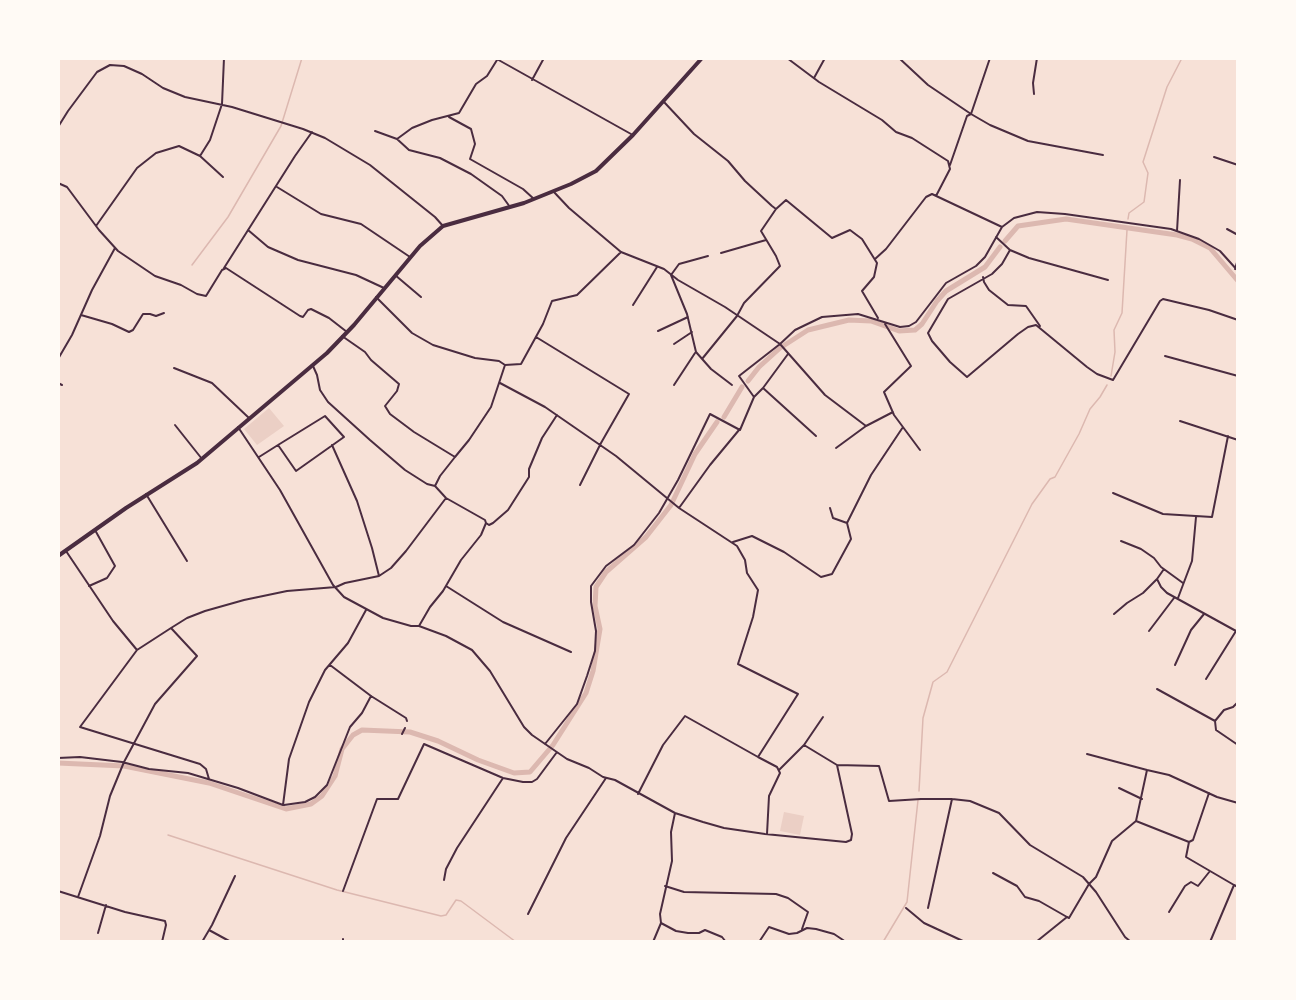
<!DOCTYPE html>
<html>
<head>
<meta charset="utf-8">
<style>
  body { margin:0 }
  #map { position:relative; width:1296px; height:1000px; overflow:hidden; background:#f7e1d7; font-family:"Source Sans 3",sans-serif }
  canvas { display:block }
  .frame { position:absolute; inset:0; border:60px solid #fffaf5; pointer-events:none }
</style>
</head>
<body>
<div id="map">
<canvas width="1296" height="1000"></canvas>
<div class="frame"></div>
</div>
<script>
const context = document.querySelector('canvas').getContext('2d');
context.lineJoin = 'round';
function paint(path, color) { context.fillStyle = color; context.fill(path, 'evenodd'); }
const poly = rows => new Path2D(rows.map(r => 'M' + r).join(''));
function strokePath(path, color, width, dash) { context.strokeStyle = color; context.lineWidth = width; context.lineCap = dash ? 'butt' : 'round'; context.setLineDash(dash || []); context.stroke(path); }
paint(poly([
  [269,408,284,426,257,445,244,429],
  [784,812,804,816,800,835,780,831]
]), '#ebcfc5');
strokePath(poly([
  [1128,219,1129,213,1144,202,1148,173,1143,162,1167,87,1182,58],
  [192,265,228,217,281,126,302,58],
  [1111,376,1115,352,1114,330,1122,313,1127,230],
  [919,791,923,718,933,682,947,672,1032,504,1050,479,1055,477,1079,434,1090,409,1100,397,1107,385],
  [168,835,337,890,441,916,446,915,456,900,461,901,516,942],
  [883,942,907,902,918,800]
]), '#dcb8b0', 1.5);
strokePath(poly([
  [1005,241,1018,226,1066,219,1177,235,1192,239,1210,248,1238,281],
  [748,381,759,367,780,348,808,330,849,320,871,321,899,331,915,330,922,324,937,301,946,291,985,267,1000,247],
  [724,417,742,387],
  [58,763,124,766,209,783,286,809,311,804,322,796,335,776,342,749,353,735,362,730,410,732,438,741,478,760,514,773,530,772,553,745,586,693,593,671,600,629,595,606,596,587,606,572,646,537,671,505,695,454,717,422]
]), '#dcb8b0', 5);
strokePath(poly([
  [495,58,631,134],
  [787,58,819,82,882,120,896,132,912,138,948,161,950,169,936,196],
  [899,58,928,85,971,114,990,58],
  [814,78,825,58],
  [532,80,544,58],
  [1034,94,1033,83,1037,58],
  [664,102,694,134,728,161,745,181,772,206,776,209,786,200,832,238,850,230,862,239,877,263,874,277,862,291,878,318],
  [449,117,471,129,475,144,470,159,523,189,534,199],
  [58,127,68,111,97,72,110,65,124,66,142,74,163,88,185,97,232,107,303,129,325,138,370,165,435,217,443,226],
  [375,131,397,139,412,128,432,120,459,113,476,84,487,76,497,60],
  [397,139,409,150,440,158,471,174,502,196,510,207],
  [1214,157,1238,165],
  [950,165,967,116,971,114,990,125,1028,141,1103,155],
  [223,177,200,156,210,140,222,104,224,58],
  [58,183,67,187,99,230,118,251,155,276,181,285,197,294,206,296,222,270,226,268,300,316,303,317,308,310,311,309,329,318,347,332],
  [277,187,321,214,361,224,410,257],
  [553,191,569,208,621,252,664,269,678,280,725,307,780,344,795,330,822,317,858,314,900,327,909,326,916,322,946,283,976,266,985,257,1002,227,1014,218,1037,212,1065,214,1171,229,1199,239,1220,251,1238,271],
  [96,226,137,168,156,153,179,146,200,156],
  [1227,229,1238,235],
  [248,230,268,247,298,260,356,275,384,288],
  [1177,231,1180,180],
  [996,237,1010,250,1029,258,1108,280],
  [1010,250,1002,264,992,274,948,299,928,333,932,341,950,362,967,377,1018,334,1028,327,1036,325,1087,367,1097,374,1113,380,1160,301,1163,299,1209,310,1238,320],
  [721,253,766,240],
  [708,256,679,264,671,275,687,314,696,352,711,369,732,385],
  [875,259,886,249,926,197,932,194,1002,227],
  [224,268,295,156,312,132],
  [1235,269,1238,259],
  [395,275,421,297],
  [983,277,984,282,989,290,1008,305,1026,306,1040,326],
  [376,297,412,333,433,345,475,358,499,361,505,365,491,407,469,440,455,457],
  [633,305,657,267],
  [81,315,112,324,129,332,133,330,143,314,150,314,156,316,164,313],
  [885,324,911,366,884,392,894,415,920,450],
  [658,331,688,317],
  [342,336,365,352,371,360,399,384,397,391,385,406,390,414,414,432,455,457,440,476,435,486],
  [536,337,629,394,601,443,580,485],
  [674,344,692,332],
  [1165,356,1238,376],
  [58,359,72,335,92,290,115,248],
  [702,359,737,316,744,303,780,266,776,256,761,231,776,209],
  [505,365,521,364,543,324,552,301,577,295,621,252],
  [313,366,317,375,320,390,328,402,370,440,405,470,427,484,435,486,446,498,485,520,486,523,481,535,461,560,443,591,430,607,419,626],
  [174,368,212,383,249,418],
  [58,383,62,385],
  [500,383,545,407,616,456,679,508,737,546,745,560,747,573,758,590,753,617,738,664,798,694,758,757,777,767,780,773,769,796,767,834],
  [674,385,695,353],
  [763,388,788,354],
  [754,397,763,388,816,436],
  [1180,421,1238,440],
  [175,425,202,459],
  [238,427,280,490,333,585,344,597,383,618,411,626,419,626,446,636,472,650,490,671,524,727,532,735,567,759,589,768,603,777,615,780,675,813,703,822,724,828,765,834,846,842,851,840,852,834,837,765],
  [332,445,357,501,372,548,379,576],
  [836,448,866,426,893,412],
  [259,457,278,445,325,416,344,437,296,471,278,445],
  [1113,493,1163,514,1212,517,1228,436],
  [146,494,187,561],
  [679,508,710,465,739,430],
  [830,508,833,518,847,523,871,475,903,427],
  [486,523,489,525,493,523,508,510,529,477,529,469,542,438,557,415],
  [1121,541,1141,549,1154,558,1161,567,1183,583],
  [733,542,752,536,784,552,821,577,832,574,851,539,847,523],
  [66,551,113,621,137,650],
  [1164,569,1157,579,1161,587,1167,593,1236,631,1238,630],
  [89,586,107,578,115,566,95,530],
  [446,586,503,622,571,652],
  [1178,598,1192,561,1196,517],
  [1114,614,1127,603,1143,593,1157,579],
  [171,628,137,650,80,727,200,764,206,769,209,779],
  [1149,631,1174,598],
  [330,665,371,696,406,718,407,721],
  [1175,665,1191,630,1204,614],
  [1206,679,1236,631],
  [1157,689,1215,721],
  [1238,702,1233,707,1224,710,1215,721,1216,730,1238,745],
  [823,717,804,745,837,765],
  [402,734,405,728],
  [545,744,577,704,587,676,595,651,596,631,591,602,591,586,606,566,634,545,659,513,678,480,710,414,740,430,754,397,739,376,780,344,825,395,866,426],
  [1087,754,1147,770],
  [58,758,80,757,122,762,149,769,188,773,238,788,283,805,289,759,309,702,325,670,348,643,366,610],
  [837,765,879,766,889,801,921,799,952,799,970,801,999,813,1030,845,1083,877,1096,892,1125,937,1131,942],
  [779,770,804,745],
  [1119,788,1142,799],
  [638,794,663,745,685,716,758,757],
  [284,805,305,802,315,797,327,785,350,727,362,713,371,696],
  [675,813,671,832,672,861,660,914,661,923,676,931,688,933,699,933,705,930,722,937,726,942],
  [1136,821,1189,842,1186,857,1234,885],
  [1189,842,1193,840,1209,793],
  [993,873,1017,886,1025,897,1039,901,1067,917],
  [444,880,446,869,457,848,503,778],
  [665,886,684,892,776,894,788,898,808,912,802,929],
  [58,891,125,912,165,921,166,925,162,942],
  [343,891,377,799,398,799,424,744,503,778,523,782,532,782,537,779,557,752],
  [78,897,100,836,110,796,124,762,155,704,197,656,171,628,187,618,205,611,244,600,287,591,336,587,345,583,379,576,391,568,406,551,446,498],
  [906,908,924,923,965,942],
  [928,908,952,799],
  [1169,912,1185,886,1191,882,1198,886,1210,871],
  [528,914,566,838,606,778],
  [209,930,231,942],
  [98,933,106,905],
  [343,939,343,942],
  [202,942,212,925,235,876],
  [653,942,661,923],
  [759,942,769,927,789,934,797,933,807,928,816,929,834,934,846,942],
  [1036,942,1067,917,1069,918,1089,884,1096,877,1112,841,1136,821,1147,770,1169,775,1217,797,1238,803],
  [1210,942,1234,885,1238,887]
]), '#4a2c40', 2);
strokePath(poly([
  [58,556,126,508,197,463,327,353,354,325,420,246,443,226,524,203,571,184,596,171,633,135,702,58]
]), '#4a2c40', 4);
</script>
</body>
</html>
